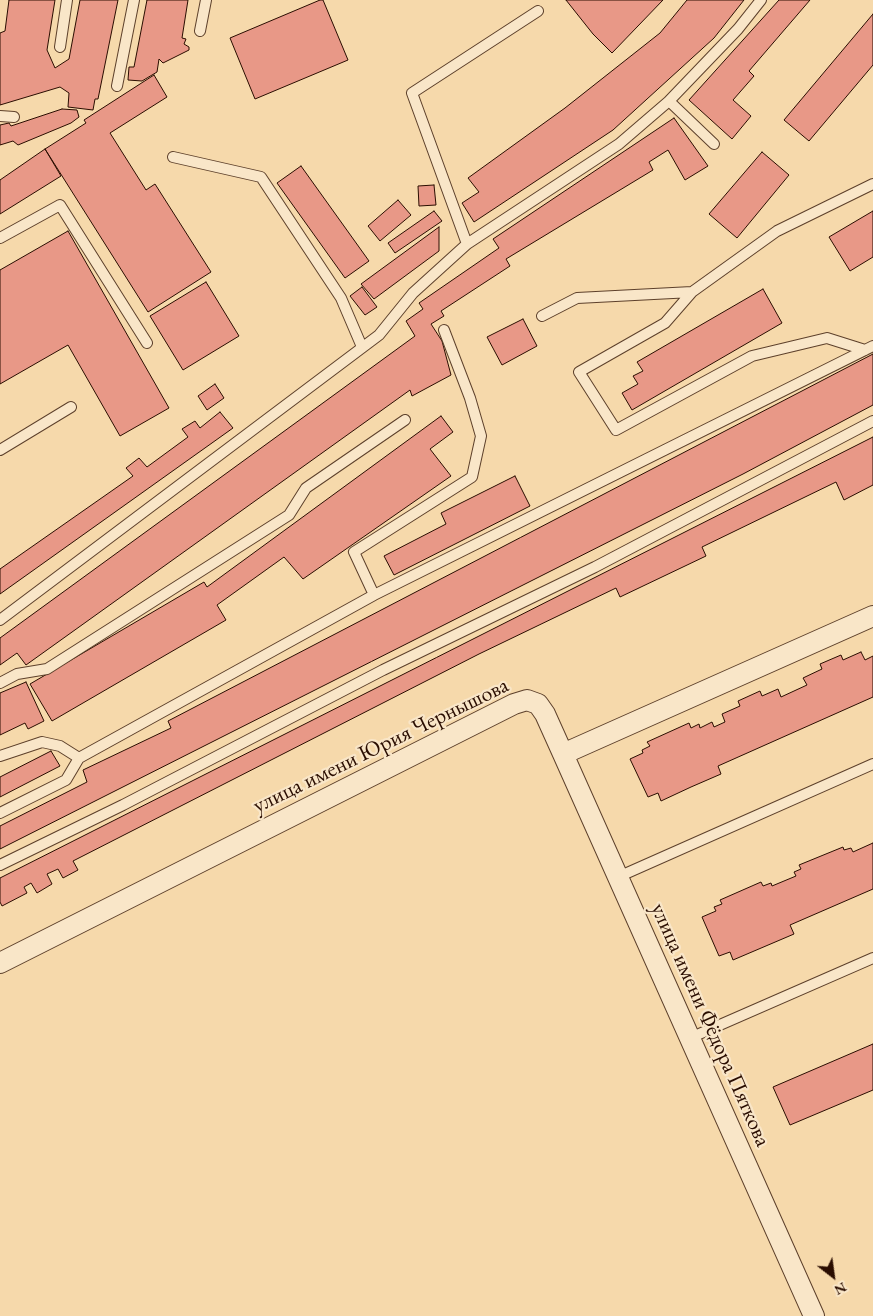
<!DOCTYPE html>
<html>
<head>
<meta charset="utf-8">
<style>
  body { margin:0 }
  #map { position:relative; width:873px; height:1316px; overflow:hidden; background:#f6d9ab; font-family:"EB Garamond",serif }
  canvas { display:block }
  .north { position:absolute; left:808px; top:1251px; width:50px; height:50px; -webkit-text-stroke:4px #f9e6c8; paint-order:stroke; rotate:150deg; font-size:14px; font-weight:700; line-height:20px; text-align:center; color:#2a0d00 }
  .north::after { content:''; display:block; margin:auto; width:18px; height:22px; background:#2a0d00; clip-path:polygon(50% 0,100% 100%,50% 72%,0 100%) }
</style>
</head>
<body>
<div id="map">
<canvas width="873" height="1316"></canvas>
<div class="north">N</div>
</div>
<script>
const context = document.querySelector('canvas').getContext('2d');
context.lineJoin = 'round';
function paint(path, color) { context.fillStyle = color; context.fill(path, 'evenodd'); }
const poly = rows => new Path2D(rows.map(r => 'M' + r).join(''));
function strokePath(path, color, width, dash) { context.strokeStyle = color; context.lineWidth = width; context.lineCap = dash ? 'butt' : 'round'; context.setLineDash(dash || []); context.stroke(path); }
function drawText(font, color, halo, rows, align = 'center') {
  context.font = font + ' "EB Garamond",serif'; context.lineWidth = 4.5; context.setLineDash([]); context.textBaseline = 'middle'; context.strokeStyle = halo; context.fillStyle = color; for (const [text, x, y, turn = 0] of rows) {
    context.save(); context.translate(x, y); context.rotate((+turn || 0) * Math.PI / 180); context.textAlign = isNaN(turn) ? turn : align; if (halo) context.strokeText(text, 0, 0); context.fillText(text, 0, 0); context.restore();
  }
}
const building = poly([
  [9,0,55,0,47,50,55,68,69,59,80,0,118,0,98,99,95,99,93,110,68,107,69,93,60,87,0,105,0,33,5,31,9,0],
  [147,0,188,0,182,38,186,39,184,44,189,47,189,50,163,63,159,59,157,72,142,81,128,80,129,67,134,67,147,0],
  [320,0,323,0,348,60,255,99,230,38,320,0],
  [566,0,663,0,612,53,593,34,566,0],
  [687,0,744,0,714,38,613,130,474,222,462,203,479,192,468,178,565,108,660,33,687,0],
  [779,0,810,0,749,71,754,76,733,100,751,116,732,139,689,100,779,0],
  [873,14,873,65,809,141,784,120,873,14],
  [154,75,167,97,110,133,146,190,155,184,211,272,148,312,45,149,86,123,84,120,154,75],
  [62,109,77,110,79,117,71,123,18,145,13,141,0,145,0,125,9,123,11,126,62,109],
  [674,118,708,166,685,180,668,150,649,162,653,170,506,259,510,266,441,311,444,316,431,324,442,341,451,375,412,396,410,390,26,665,17,653,0,665,0,638,415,336,406,321,423,309,419,303,499,248,493,239,674,118],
  [45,149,61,176,0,214,0,180,45,149],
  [762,152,789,175,737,238,709,214,762,152],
  [301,166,369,261,345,278,277,183,301,166],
  [434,185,436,205,419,206,418,186,434,185],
  [398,200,411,215,380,241,368,226,398,200],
  [434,211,442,221,395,253,388,243,434,211],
  [873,211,873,257,850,271,829,237,873,211],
  [439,227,439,251,374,299,361,284,439,227],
  [68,231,169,408,120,436,68,345,0,384,0,270,68,231],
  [206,282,239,336,183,370,150,316,206,282],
  [362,287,377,307,365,315,350,296,362,287],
  [763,289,782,323,632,410,622,393,638,384,633,376,643,371,637,362,763,289],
  [523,319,537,346,502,365,487,337,523,319],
  [873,354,873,405,743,474,0,849,0,826,87,782,83,770,171,728,168,721,873,354],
  [215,384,224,398,207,410,198,396,215,384],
  [220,412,233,428,0,594,0,569,133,476,126,468,139,458,147,467,188,437,182,429,195,421,200,428,220,412],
  [441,416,453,432,430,449,451,476,303,579,284,557,217,605,226,620,52,721,30,684,204,582,207,587,441,416],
  [873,437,873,485,844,500,836,482,702,547,706,556,620,597,616,588,479,654,73,861,78,870,63,878,58,869,47,874,52,884,37,893,31,883,24,887,27,893,2,906,0,902,0,878,873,437],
  [515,476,530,506,394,575,384,556,446,524,441,513,515,476],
  [861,652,865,660,873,656,873,697,718,766,721,774,691,787,661,801,658,793,648,797,630,759,643,753,642,750,650,746,647,742,689,723,691,728,699,724,700,728,712,722,714,727,725,722,722,714,740,706,738,701,760,691,762,696,778,689,781,697,807,685,803,678,822,669,820,664,841,655,843,660,861,652],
  [26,682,44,721,28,729,25,723,0,735,0,693,26,682],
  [51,751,60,766,0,797,0,777,51,751],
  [873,843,873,889,790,925,794,934,733,960,730,952,719,956,702,917,716,911,714,907,722,904,720,900,761,882,763,886,771,883,772,886,796,876,794,872,801,869,799,865,843,847,844,850,851,848,853,852,873,843],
  [873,1044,873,1090,790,1125,773,1087,873,1044]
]);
paint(building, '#e89887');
strokePath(building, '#2a0d00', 1);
const lane = poly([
  [200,31,206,0],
  [60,47,67,0],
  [117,86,134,0],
  [669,101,714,144],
  [0,116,14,117],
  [173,157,261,177,341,298,362,347],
  [0,238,60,205,147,343],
  [467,244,619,144,669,101,738,29,761,0],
  [692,292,665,323,579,372,616,430,752,356,827,338,865,350],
  [542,316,577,298,692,292,777,231,873,184],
  [0,450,71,407],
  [374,595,354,552,472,477,481,436,470,398,444,330],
  [0,620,379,335,413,293,467,244,412,93,538,11],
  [0,683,17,674,47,669,289,515,306,488,405,420],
  [0,756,42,742,60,746,79,758],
  [0,813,66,780,79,758,374,595,873,346],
  [0,865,123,805,383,670,595,567,873,421],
  [618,877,873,764],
  [690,1038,873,958]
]);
const street = poly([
  [563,754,873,616],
  [0,963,514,704,527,700,538,704,545,714,563,754,814,1316]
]);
strokePath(lane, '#5d402b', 12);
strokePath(street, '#5d402b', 22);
strokePath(lane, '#f9e6c8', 10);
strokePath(street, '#f9e6c8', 20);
drawText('22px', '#2a0d00', '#f9e6c8', [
  ["улица имени Юрия Чернышова",381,746,-26],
  ["улица имени Фёдора Пяткова",710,1025,66]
]);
</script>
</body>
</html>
